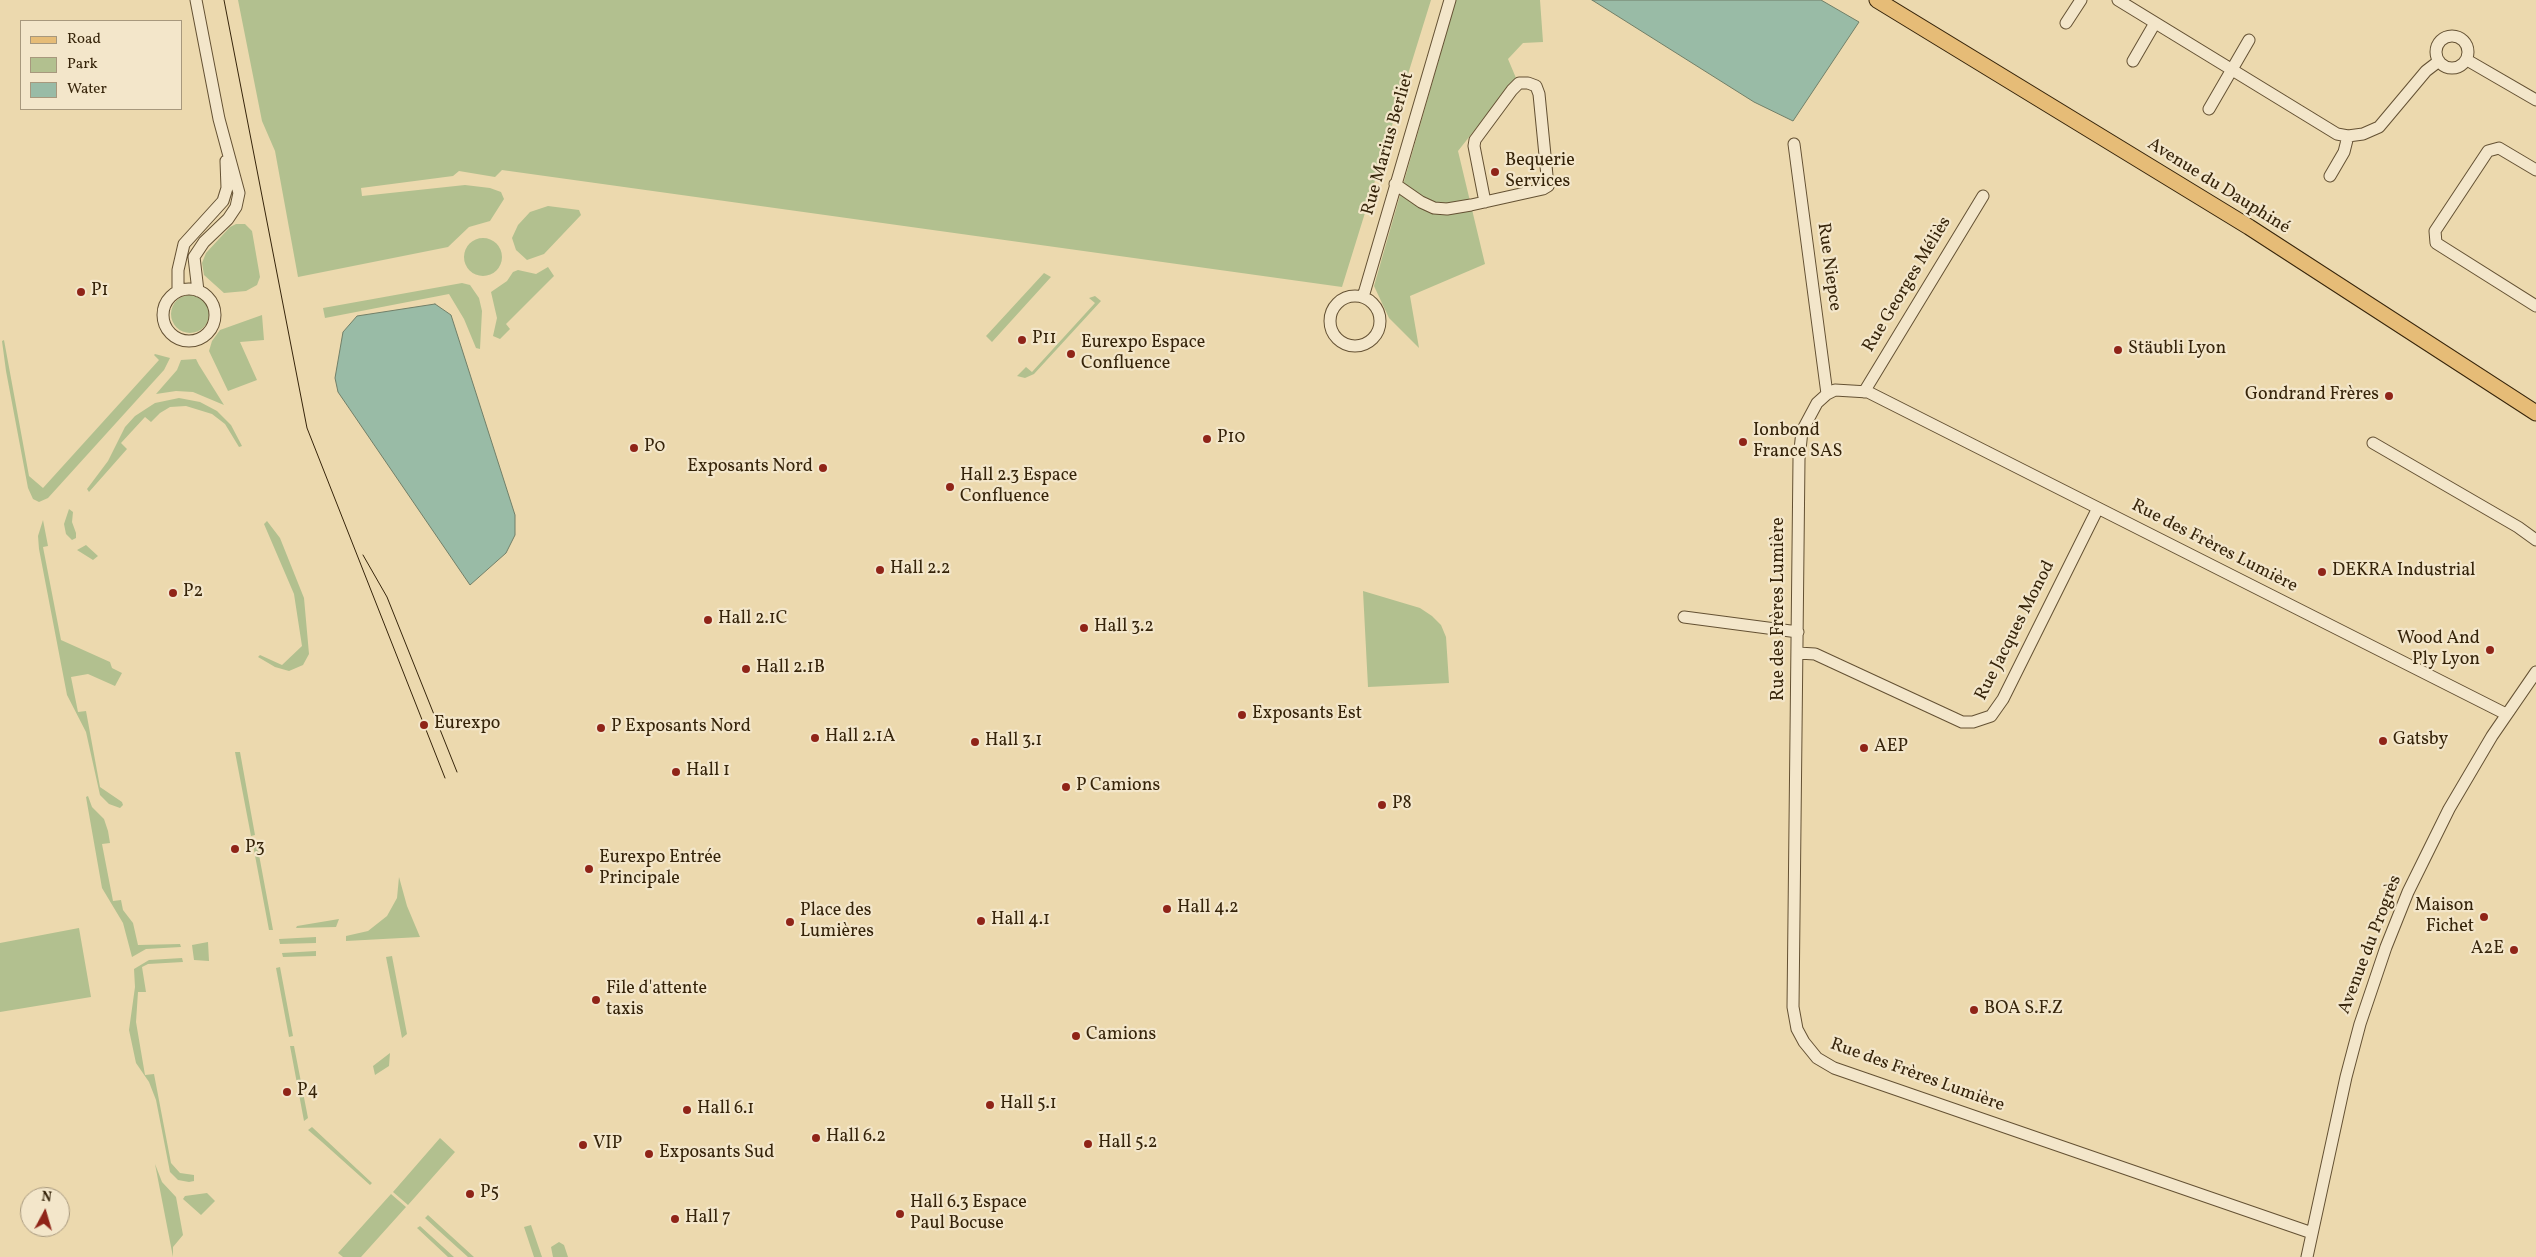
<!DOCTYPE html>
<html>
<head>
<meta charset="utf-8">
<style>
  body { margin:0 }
  #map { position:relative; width:2536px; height:1257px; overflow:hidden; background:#ecd9ae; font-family:Vollkorn,serif }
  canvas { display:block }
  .legend { position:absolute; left:20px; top:20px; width:162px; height:90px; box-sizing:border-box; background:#f3e6ca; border:1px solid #a7987d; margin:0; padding:6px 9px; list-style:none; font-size:15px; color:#36240a }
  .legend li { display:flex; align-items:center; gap:10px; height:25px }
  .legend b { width:25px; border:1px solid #a7987d }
  .north { position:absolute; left:20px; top:1187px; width:50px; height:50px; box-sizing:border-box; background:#f3e6ca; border:1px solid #a7987d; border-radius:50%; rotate:6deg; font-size:14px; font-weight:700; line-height:20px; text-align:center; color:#36240a }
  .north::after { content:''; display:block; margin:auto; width:18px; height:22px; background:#8f2418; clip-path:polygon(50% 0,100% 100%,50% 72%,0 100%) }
</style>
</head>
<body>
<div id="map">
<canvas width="2536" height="1257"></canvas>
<ul class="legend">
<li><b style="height:6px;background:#e6bc77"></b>Road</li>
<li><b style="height:14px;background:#b2c08f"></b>Park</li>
<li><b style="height:14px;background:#99bba6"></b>Water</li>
</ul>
<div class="north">N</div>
</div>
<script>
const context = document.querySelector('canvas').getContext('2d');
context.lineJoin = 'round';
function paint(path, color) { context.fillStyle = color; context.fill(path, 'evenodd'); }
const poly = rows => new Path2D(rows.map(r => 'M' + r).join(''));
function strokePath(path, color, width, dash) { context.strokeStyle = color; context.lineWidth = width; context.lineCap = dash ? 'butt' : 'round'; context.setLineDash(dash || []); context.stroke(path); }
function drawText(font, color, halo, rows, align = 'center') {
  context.font = font + ' Vollkorn,serif'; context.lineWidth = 4.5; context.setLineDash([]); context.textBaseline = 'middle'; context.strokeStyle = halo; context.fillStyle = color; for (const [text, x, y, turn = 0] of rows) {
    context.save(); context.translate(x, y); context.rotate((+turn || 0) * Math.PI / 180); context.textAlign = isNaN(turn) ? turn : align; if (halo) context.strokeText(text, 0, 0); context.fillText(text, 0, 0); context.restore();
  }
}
paint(poly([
  [238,0,1431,0,1342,287,502,170,495,177,459,171,453,176,361,188,362,196,465,185,490,188,501,192,504,199,490,221,469,227,448,247,298,277,275,151,262,121],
  [1456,0,1540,0,1543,42,1523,43,1508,59,1516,78,1458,151,1485,264,1410,296,1419,348,1389,318,1374,286],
  [548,206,579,210,581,215,544,254,527,260,516,250,512,238,518,225,530,212],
  [236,224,245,224,252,231,260,277,257,285,246,291,224,293,204,275,202,263,206,253,230,227],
  '464 257a19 19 0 1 1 38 0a19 19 0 1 1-38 0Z',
  [548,267,554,276,506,324,510,329,500,339,493,336,497,318,491,292,507,281,513,272,518,270,536,274],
  [1044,273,1051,277,992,342,986,336],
  [462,283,470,285,479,298,482,311,480,349,476,348,464,319,449,294,325,318,323,308],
  '171 314a19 19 0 1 1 38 0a19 19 0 1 1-38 0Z',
  [1095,296,1101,301,1034,374,1025,378,1017,376,1026,367,1032,372,1095,303,1089,298],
  [262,315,264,340,240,342,257,380,228,391,209,351,212,341,220,330],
  [4,340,29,476,43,488,159,360,154,355,155,354,170,358,164,370,48,498,39,502,33,499,28,488,6,371,2,341],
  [196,359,199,365,224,405,193,392,176,391,156,394,177,370,181,360],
  [179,398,200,402,217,411,231,425,242,446,239,447,225,424,212,414,186,406,170,407,160,413,151,422,145,417,121,443,127,449,89,492,87,489,108,461,125,427,135,416,155,403],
  [69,509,73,512,72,522,76,533,76,538,72,540,66,534,64,524],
  [43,520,48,546,43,547,61,640,110,662,112,668,122,673,115,686,88,674,71,677,78,712,86,711,100,787,122,802,123,805,120,808,109,804,100,795,86,732,67,695,39,549,38,536],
  [267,521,280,538,304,598,309,654,303,665,289,671,275,667,258,657,260,655,282,665,302,646,294,594,264,524],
  [86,545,98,556,93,560,77,550],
  [1363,591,1420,608,1432,616,1441,625,1446,637,1449,683,1368,687],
  [235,752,240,752,255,835,251,836],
  [88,796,92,807,104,819,108,831,110,843,102,844,113,901,121,900,123,910,133,923,138,945,180,944,181,947,146,949,132,957,123,923,102,888,86,797],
  [257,844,273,930,269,930,253,845],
  [399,877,407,906,420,937,346,941,346,936,368,931,387,916,397,898],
  [339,919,336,927,296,928,297,926],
  [79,928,91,997,0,1012,0,943],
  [316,937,316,943,280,944,279,939],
  [208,942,209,961,194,960,192,945],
  [316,951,316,956,283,957,282,953],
  [392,956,407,1034,402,1038,386,957],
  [182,958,183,962,148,964,142,967,146,992,138,992,136,1022,145,1075,154,1074,171,1163,180,1173,194,1175,194,1181,189,1182,178,1180,170,1172,156,1100,149,1082,136,1063,129,1030,135,987,134,969,149,960],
  [280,967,293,1036,289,1037,276,968],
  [290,1046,294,1046,308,1118,304,1121],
  [390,1053,389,1066,375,1075,373,1066],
  [312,1127,372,1183,370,1185,322,1142,308,1130],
  [440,1138,455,1152,408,1205,393,1192],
  [155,1164,162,1182,176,1197,183,1235,173,1247,173,1257],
  [207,1193,215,1201,201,1215,183,1199,185,1196],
  [391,1194,406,1207,361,1257,343,1257,338,1253],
  [428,1215,474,1257,468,1257,438,1230,425,1218],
  [531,1225,542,1257,534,1257,524,1227],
  [420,1226,454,1257,448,1257,417,1228],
  [559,1242,564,1245,568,1257,553,1257,551,1247]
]), '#b2c08f');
const water = poly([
  [1592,0,1821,0,1859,22,1793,121,1754,102,1592,0],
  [435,304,451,315,515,515,515,535,506,553,470,585,338,392,335,378,343,332,357,316,435,304]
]);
paint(water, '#99bba6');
strokePath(water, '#717f68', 1);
const minor = poly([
  [196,0,219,119,239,193,236,207,228,219,204,242,194,257,198,291],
  [2118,0,2337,134,2348,136,2363,134,2379,127,2426,71,2439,61],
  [2066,23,2081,0],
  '2436 52a16 16 0 1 1 32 0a16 16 0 1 1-32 0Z',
  [2467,60,2536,100],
  [2133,61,2155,23],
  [2209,109,2249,40],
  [1794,144,1827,394],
  [2536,170,2499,148,2488,151,2435,231,2436,243,2536,306],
  [2330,176,2344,152,2348,136],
  [1395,184,1421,202,1434,208,1447,209,1471,205,1543,189,1548,186,1539,94,1536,86,1528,83,1519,83,1512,90,1475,140,1474,146,1485,202],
  '163 315a26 26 0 1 1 52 0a26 26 0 1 1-52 0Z',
  [178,291,178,270,184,244,223,201,227,188,226,161],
  '1330 321a25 25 0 1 1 50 0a25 25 0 1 1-50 0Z',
  [1363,297,1450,0],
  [1864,392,1983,196],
  [2373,443,2518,527,2536,540],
  [1684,617,1798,632],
  [1798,653,1815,654,1962,722,1973,722,1991,716,2003,699,2098,508],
  [2312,1233,1834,1068,1817,1058,1804,1042,1797,1029,1793,1007,1799,459,1802,431,1817,403,1827,394,1835,390,1868,392,2506,714],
  [2307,1257,2346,1077,2360,1024,2386,947,2408,892,2449,809,2492,736,2536,672]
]);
const major = poly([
  [1877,0,2249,227,2536,413]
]);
strokePath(minor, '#645133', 13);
strokePath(major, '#36240a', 17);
strokePath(minor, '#f3e6ca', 11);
strokePath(major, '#e6bc77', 15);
strokePath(poly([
  [224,0,307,428,445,778],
  [363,555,387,597,457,772]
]), '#36240a', 1);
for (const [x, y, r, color] of [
  [1495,172,5,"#8f2418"],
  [81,292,5,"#8f2418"],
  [1022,340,5,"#8f2418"],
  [2118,350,5,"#8f2418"],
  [1071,354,5,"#8f2418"],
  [2389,396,5,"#8f2418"],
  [1207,439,5,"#8f2418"],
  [1743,442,5,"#8f2418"],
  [634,448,5,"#8f2418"],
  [823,468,5,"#8f2418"],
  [950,487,5,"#8f2418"],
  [880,570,5,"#8f2418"],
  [2322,572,5,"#8f2418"],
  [173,593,5,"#8f2418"],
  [708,620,5,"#8f2418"],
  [1084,628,5,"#8f2418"],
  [2490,650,5,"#8f2418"],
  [746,669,5,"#8f2418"],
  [1242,715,5,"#8f2418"],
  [424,725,5,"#8f2418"],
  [601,728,5,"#8f2418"],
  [815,738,5,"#8f2418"],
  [2383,741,5,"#8f2418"],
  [975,742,5,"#8f2418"],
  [1864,748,5,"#8f2418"],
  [676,772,5,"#8f2418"],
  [1066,787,5,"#8f2418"],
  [1382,805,5,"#8f2418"],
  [235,849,5,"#8f2418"],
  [589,869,5,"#8f2418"],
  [1167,909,5,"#8f2418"],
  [2484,917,5,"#8f2418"],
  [981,921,5,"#8f2418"],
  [790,922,5,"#8f2418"],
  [2514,950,5,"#8f2418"],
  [596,1000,5,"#8f2418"],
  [1974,1010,5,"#8f2418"],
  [1076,1036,5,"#8f2418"],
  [287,1092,5,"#8f2418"],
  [990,1105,5,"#8f2418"],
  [687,1110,5,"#8f2418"],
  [816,1138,5,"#8f2418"],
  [1088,1144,5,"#8f2418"],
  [583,1145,5,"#8f2418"],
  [649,1154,5,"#8f2418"],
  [470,1194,5,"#8f2418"],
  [900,1214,5,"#8f2418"],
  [675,1219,5,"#8f2418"]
]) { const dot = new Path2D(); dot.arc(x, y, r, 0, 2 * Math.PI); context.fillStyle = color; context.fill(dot); strokePath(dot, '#f3e6ca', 2); }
drawText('18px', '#36240a', '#f3e6ca', [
  ["Rue Marius Berliet",1389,144,-74],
  ["Avenue du Dauphiné",2218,187,32],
  ["Rue Niepce",1828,267,82],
  ["Rue Georges Méliès",1908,285,-59],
  ["Rue des Frères Lumière",2214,547,27],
  ["Rue des Frères Lumière",1780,609,-90],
  ["Rue Jacques Monod",2016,631,-63],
  ["Avenue du Progrès",2371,945,-69],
  ["Rue des Frères Lumière",1917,1076,20]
]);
drawText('18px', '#36240a', '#f3e6ca', [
  ["Bequerie",1505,162],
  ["Services",1505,183],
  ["P1",91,292],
  ["P11",1032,340],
  ["Eurexpo Espace",1081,344],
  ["Confluence",1081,365],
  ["Stäubli Lyon",2128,350],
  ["Gondrand Frères",2379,396,"right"],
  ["Ionbond",1753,432],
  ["France SAS",1753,453],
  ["P10",1217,439],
  ["P0",644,448],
  ["Exposants Nord",813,468,"right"],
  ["Hall 2.3 Espace",960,477],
  ["Confluence",960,498],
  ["Hall 2.2",890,570],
  ["DEKRA Industrial",2332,572],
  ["P2",183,593],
  ["Hall 2.1C",718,620],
  ["Hall 3.2",1094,628],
  ["Wood And",2480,640,"right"],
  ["Ply Lyon",2480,661,"right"],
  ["Hall 2.1B",756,669],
  ["Exposants Est",1252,715],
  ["Eurexpo",434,725],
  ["P Exposants Nord",611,728],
  ["Hall 2.1A",825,738],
  ["Gatsby",2393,741],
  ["Hall 3.1",985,742],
  ["AEP",1874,748],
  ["Hall 1",686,772],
  ["P Camions",1076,787],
  ["P8",1392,805],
  ["P3",245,849],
  ["Eurexpo Entrée",599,859],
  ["Principale",599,880],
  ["Maison",2474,907,"right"],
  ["Fichet",2474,928,"right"],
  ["Hall 4.2",1177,909],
  ["Place des",800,912],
  ["Lumières",800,933],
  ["Hall 4.1",991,921],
  ["A2E",2504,950,"right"],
  ["File d'attente",606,990],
  ["taxis",606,1011],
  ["BOA S.F.Z",1984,1010],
  ["Camions",1086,1036],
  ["P4",297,1092],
  ["Hall 5.1",1000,1105],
  ["Hall 6.1",697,1110],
  ["Hall 6.2",826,1138],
  ["Hall 5.2",1098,1144],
  ["VIP",593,1145],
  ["Exposants Sud",659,1154],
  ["P5",480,1194],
  ["Hall 6.3 Espace",910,1204],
  ["Paul Bocuse",910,1225],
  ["Hall 7",685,1219]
], 'left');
</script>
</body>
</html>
